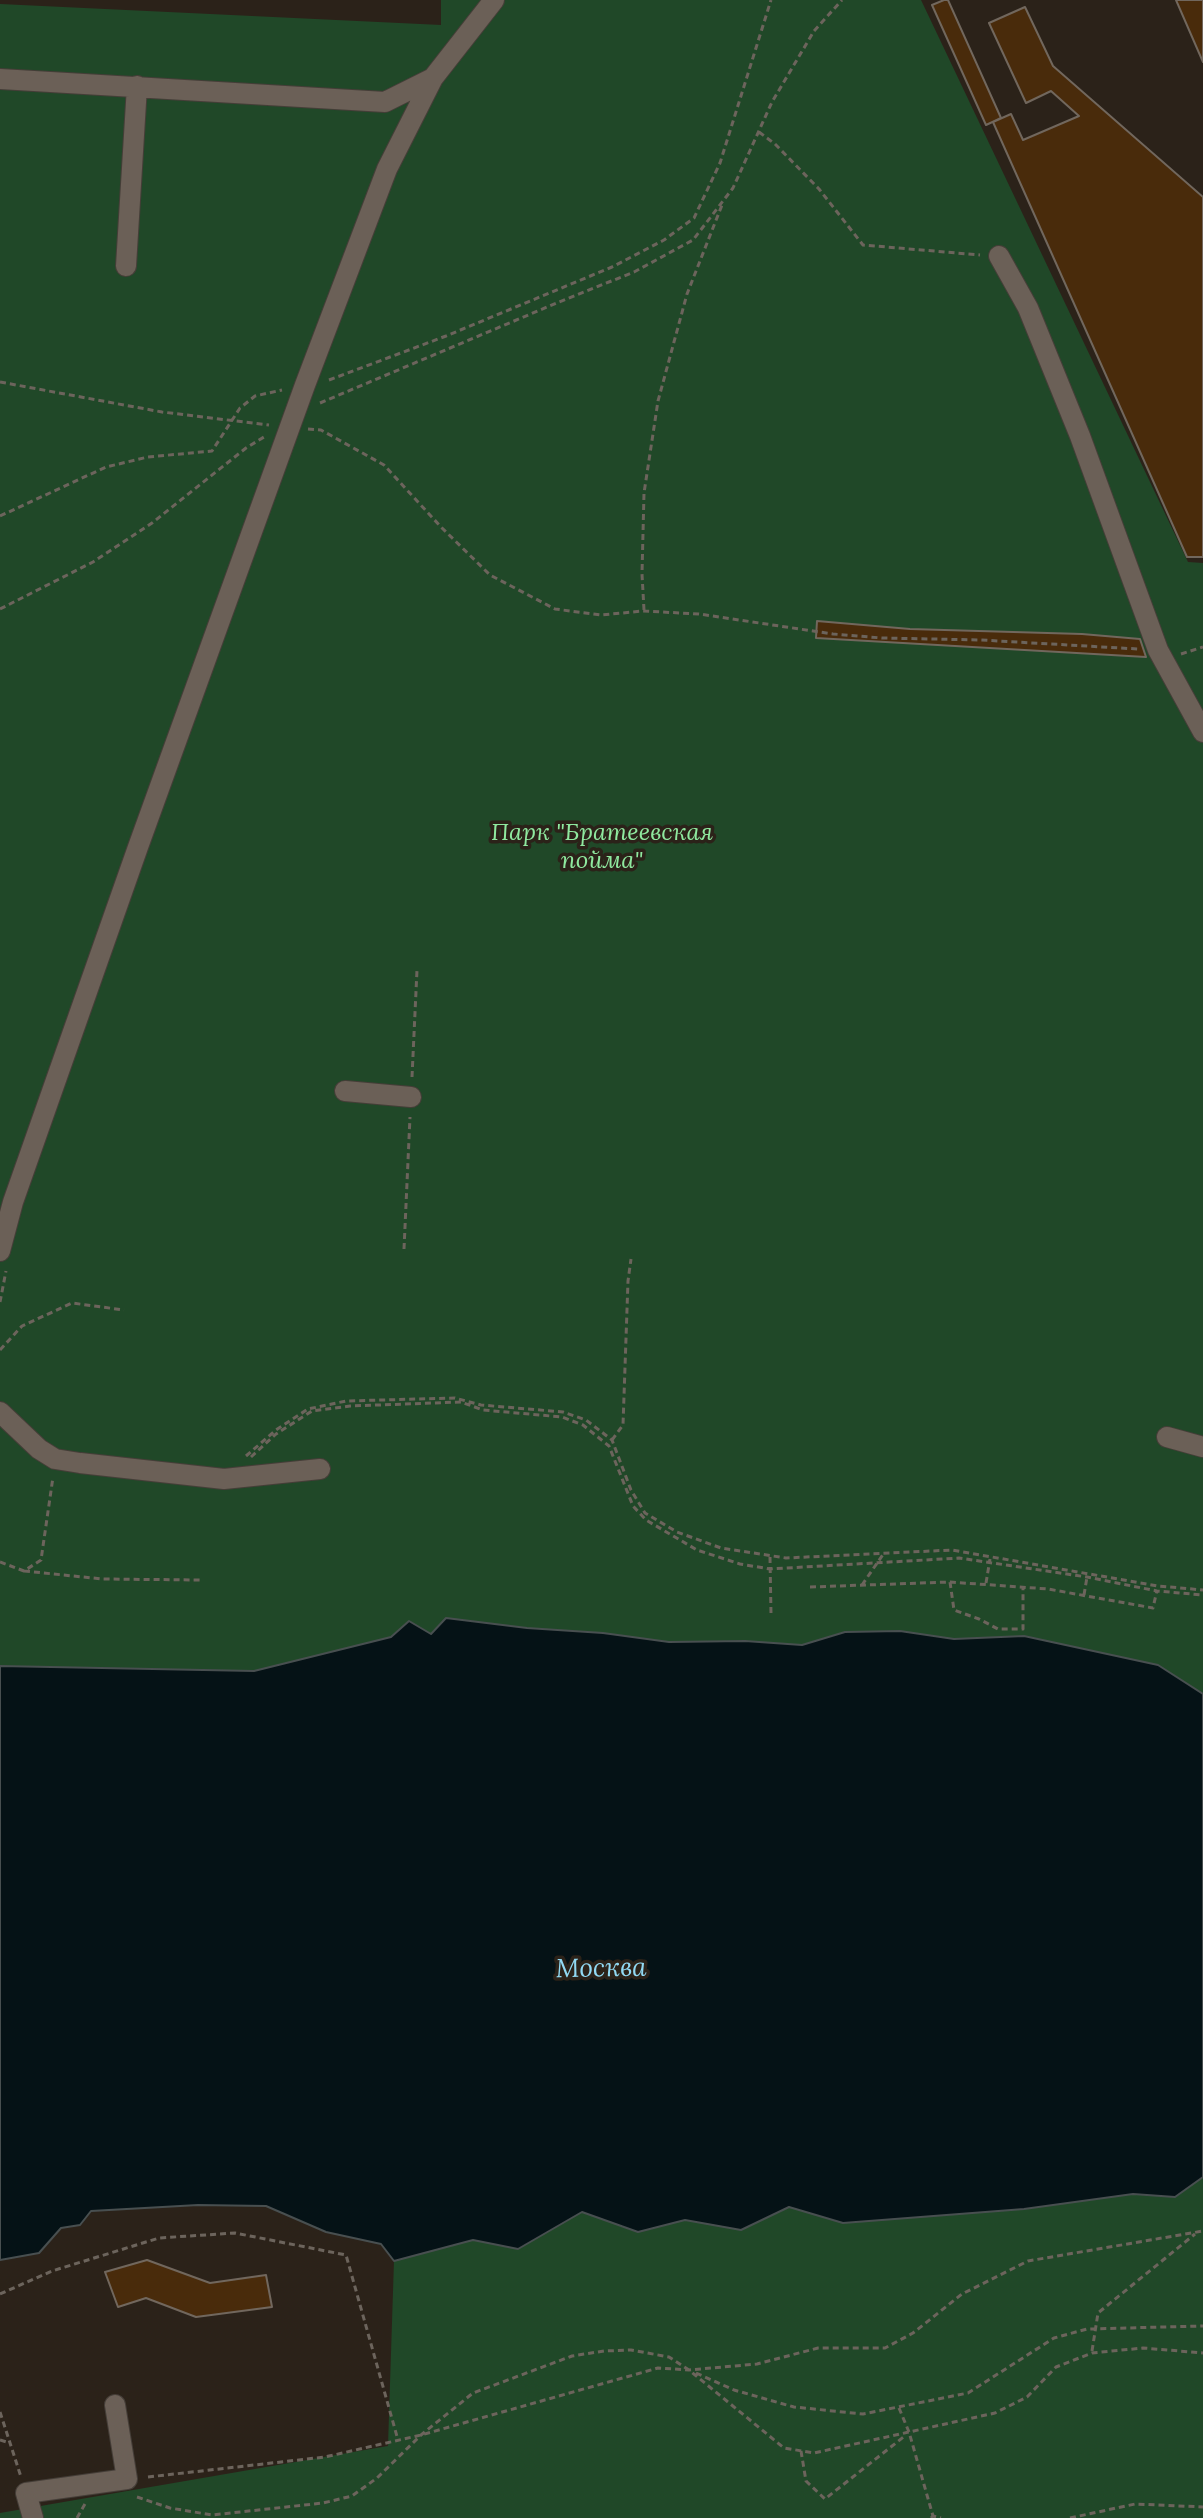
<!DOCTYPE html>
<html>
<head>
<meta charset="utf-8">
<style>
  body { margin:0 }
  canvas { display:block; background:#2b2219 }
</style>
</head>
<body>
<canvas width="1203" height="2518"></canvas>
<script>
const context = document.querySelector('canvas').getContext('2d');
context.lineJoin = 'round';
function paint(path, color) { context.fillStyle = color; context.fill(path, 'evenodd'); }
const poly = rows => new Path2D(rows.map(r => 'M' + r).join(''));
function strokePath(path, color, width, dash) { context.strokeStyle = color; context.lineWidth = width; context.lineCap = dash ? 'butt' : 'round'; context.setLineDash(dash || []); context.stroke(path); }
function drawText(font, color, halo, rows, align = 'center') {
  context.font = font + ' Lora,serif'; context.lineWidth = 7; context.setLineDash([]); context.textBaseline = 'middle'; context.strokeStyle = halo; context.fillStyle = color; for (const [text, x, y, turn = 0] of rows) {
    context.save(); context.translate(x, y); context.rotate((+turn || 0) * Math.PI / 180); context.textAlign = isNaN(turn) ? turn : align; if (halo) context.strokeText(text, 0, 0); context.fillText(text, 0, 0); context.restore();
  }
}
paint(poly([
  [441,0,921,0,1188,562,1203,563,1203,1694,1158,1665,1024,1636,954,1639,900,1631,845,1632,802,1645,745,1641,669,1642,603,1633,527,1628,430,1634,409,1621,391,1637,254,1671,0,1666,0,4,441,25],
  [1203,2177,1203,2518,0,2518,0,2513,388,2446,394,2261,473,2240,518,2249,582,2212,638,2231,685,2220,741,2230,789,2207,843,2223,1024,2209,1133,2194,1174,2197]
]), '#204828');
const water = poly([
  [446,1618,527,1628,603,1633,669,1642,745,1641,802,1645,845,1632,900,1631,954,1639,1024,1636,1158,1665,1203,1694,1203,2177,1175,2197,1133,2194,1024,2209,843,2223,789,2207,741,2230,685,2220,638,2232,582,2212,518,2249,473,2240,394,2261,381,2244,326,2232,266,2206,198,2205,91,2211,80,2225,61,2228,39,2253,0,2260,0,1666,254,1671,391,1637,409,1621,431,1634,446,1618]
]);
paint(water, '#051216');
strokePath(water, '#484f50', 2);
const building = poly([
  [944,0,948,0,1001,118,986,125,932,5,944,0],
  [1176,0,1203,0,1203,62,1176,0],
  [1025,7,1053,66,1203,197,1203,557,1187,557,993,122,1011,114,1023,140,1079,116,1051,91,1026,103,989,23,1025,7],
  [817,621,910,629,1082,634,1140,639,1146,657,816,638,817,621],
  [147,2260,210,2283,266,2275,272,2307,196,2317,146,2298,118,2307,105,2272,147,2260]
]);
paint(building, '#492b0b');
strokePath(building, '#71675d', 2);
const minor = poly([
  [0,79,385,102,433,78],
  [999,256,1028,308,1080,436,1158,650,1203,732],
  [126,266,137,86],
  [345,1091,411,1097],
  [0,1251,13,1202,138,847,305,385,387,169,433,78,494,0],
  [0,1412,39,1449,55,1459,80,1463,224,1479,320,1469],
  [1167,1437,1203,1447],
  [33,2518,26,2493,127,2479,115,2405]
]);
strokePath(minor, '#453e38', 22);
strokePath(poly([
  [759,132,775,144,819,189,863,245,980,255],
  [329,380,446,336,612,267,664,240,694,218,720,163,771,0],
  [0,382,162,412,269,425],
  [320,403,559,302,634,272,693,240,733,188,772,102,814,31,842,0],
  [308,429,321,430,384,465,441,527,490,575,555,609,601,615,643,611,699,614,833,634,882,638,981,640,1138,649],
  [0,516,106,467,148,457,212,451,240,408,255,396,282,390],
  [0,609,93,562,152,523,246,448,264,437],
  [644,610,642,574,644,493,658,401,687,294,722,205],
  [1181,654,1203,647],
  [412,1077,417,970],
  [404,1249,410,1117],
  [0,1302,6,1271],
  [0,1350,22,1326,72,1303,124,1310],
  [612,1440,623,1425,628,1281,631,1259],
  [246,1456,276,1430,308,1409,346,1401,455,1398,481,1405,563,1412,586,1420,612,1440,631,1490,645,1513,677,1532,721,1548,786,1558,952,1550,1158,1586,1203,1590],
  [251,1457,276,1434,312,1411,350,1406,461,1402,483,1410,562,1417,583,1425,609,1446,633,1506,646,1520,697,1550,740,1564,770,1569,959,1558,1087,1577,1157,1591,1203,1595],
  [770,1557,771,1614],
  [0,1562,24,1571,41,1560,53,1477],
  [24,1571,103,1579,200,1580],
  [950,1582,954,1610,979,1619,998,1629,1023,1629,1023,1587],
  [986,1583,990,1559],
  [862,1585,884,1553],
  [810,1587,950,1582,1048,1589,1153,1608,1157,1590],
  [1084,1595,1087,1577],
  [0,2294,52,2271,159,2238,235,2233,346,2255,398,2440],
  [1092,2351,1098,2313,1195,2234],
  [696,2373,734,2390,794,2407,863,2414,968,2393,1054,2338,1087,2329,1203,2326],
  [0,2412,21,2477],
  [0,2440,10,2443],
  [801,2451,806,2481,825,2499,906,2435],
  [148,2477,325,2457,421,2435,658,2368,689,2370,757,2364,818,2348,885,2348,913,2333,962,2294,1028,2261,1203,2231],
  [137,2497,170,2508,212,2515,323,2503,352,2496,377,2478,421,2435,473,2393,572,2356,604,2351,631,2350,669,2357,689,2370,784,2448,814,2453,995,2413,1027,2397,1056,2367,1092,2353,1143,2348,1203,2353],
  [77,2518,85,2504],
  [931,2518,933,2516,941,2518],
  [1070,2518,1135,2504,1203,2507]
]), '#6c645c', 3, [6, 4]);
strokePath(minor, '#6b6057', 20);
strokePath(poly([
  [899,2408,909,2432,933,2516]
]), '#6c645c', 3, [6, 4]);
drawText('italic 24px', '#8fe99f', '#2b2219', [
  ["Парк \"Братеевская",602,833],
  ["пойма\"",602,861]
]);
drawText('italic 26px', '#91d9f3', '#2b2219', [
  ["Москва",601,1969,-1]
]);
</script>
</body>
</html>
